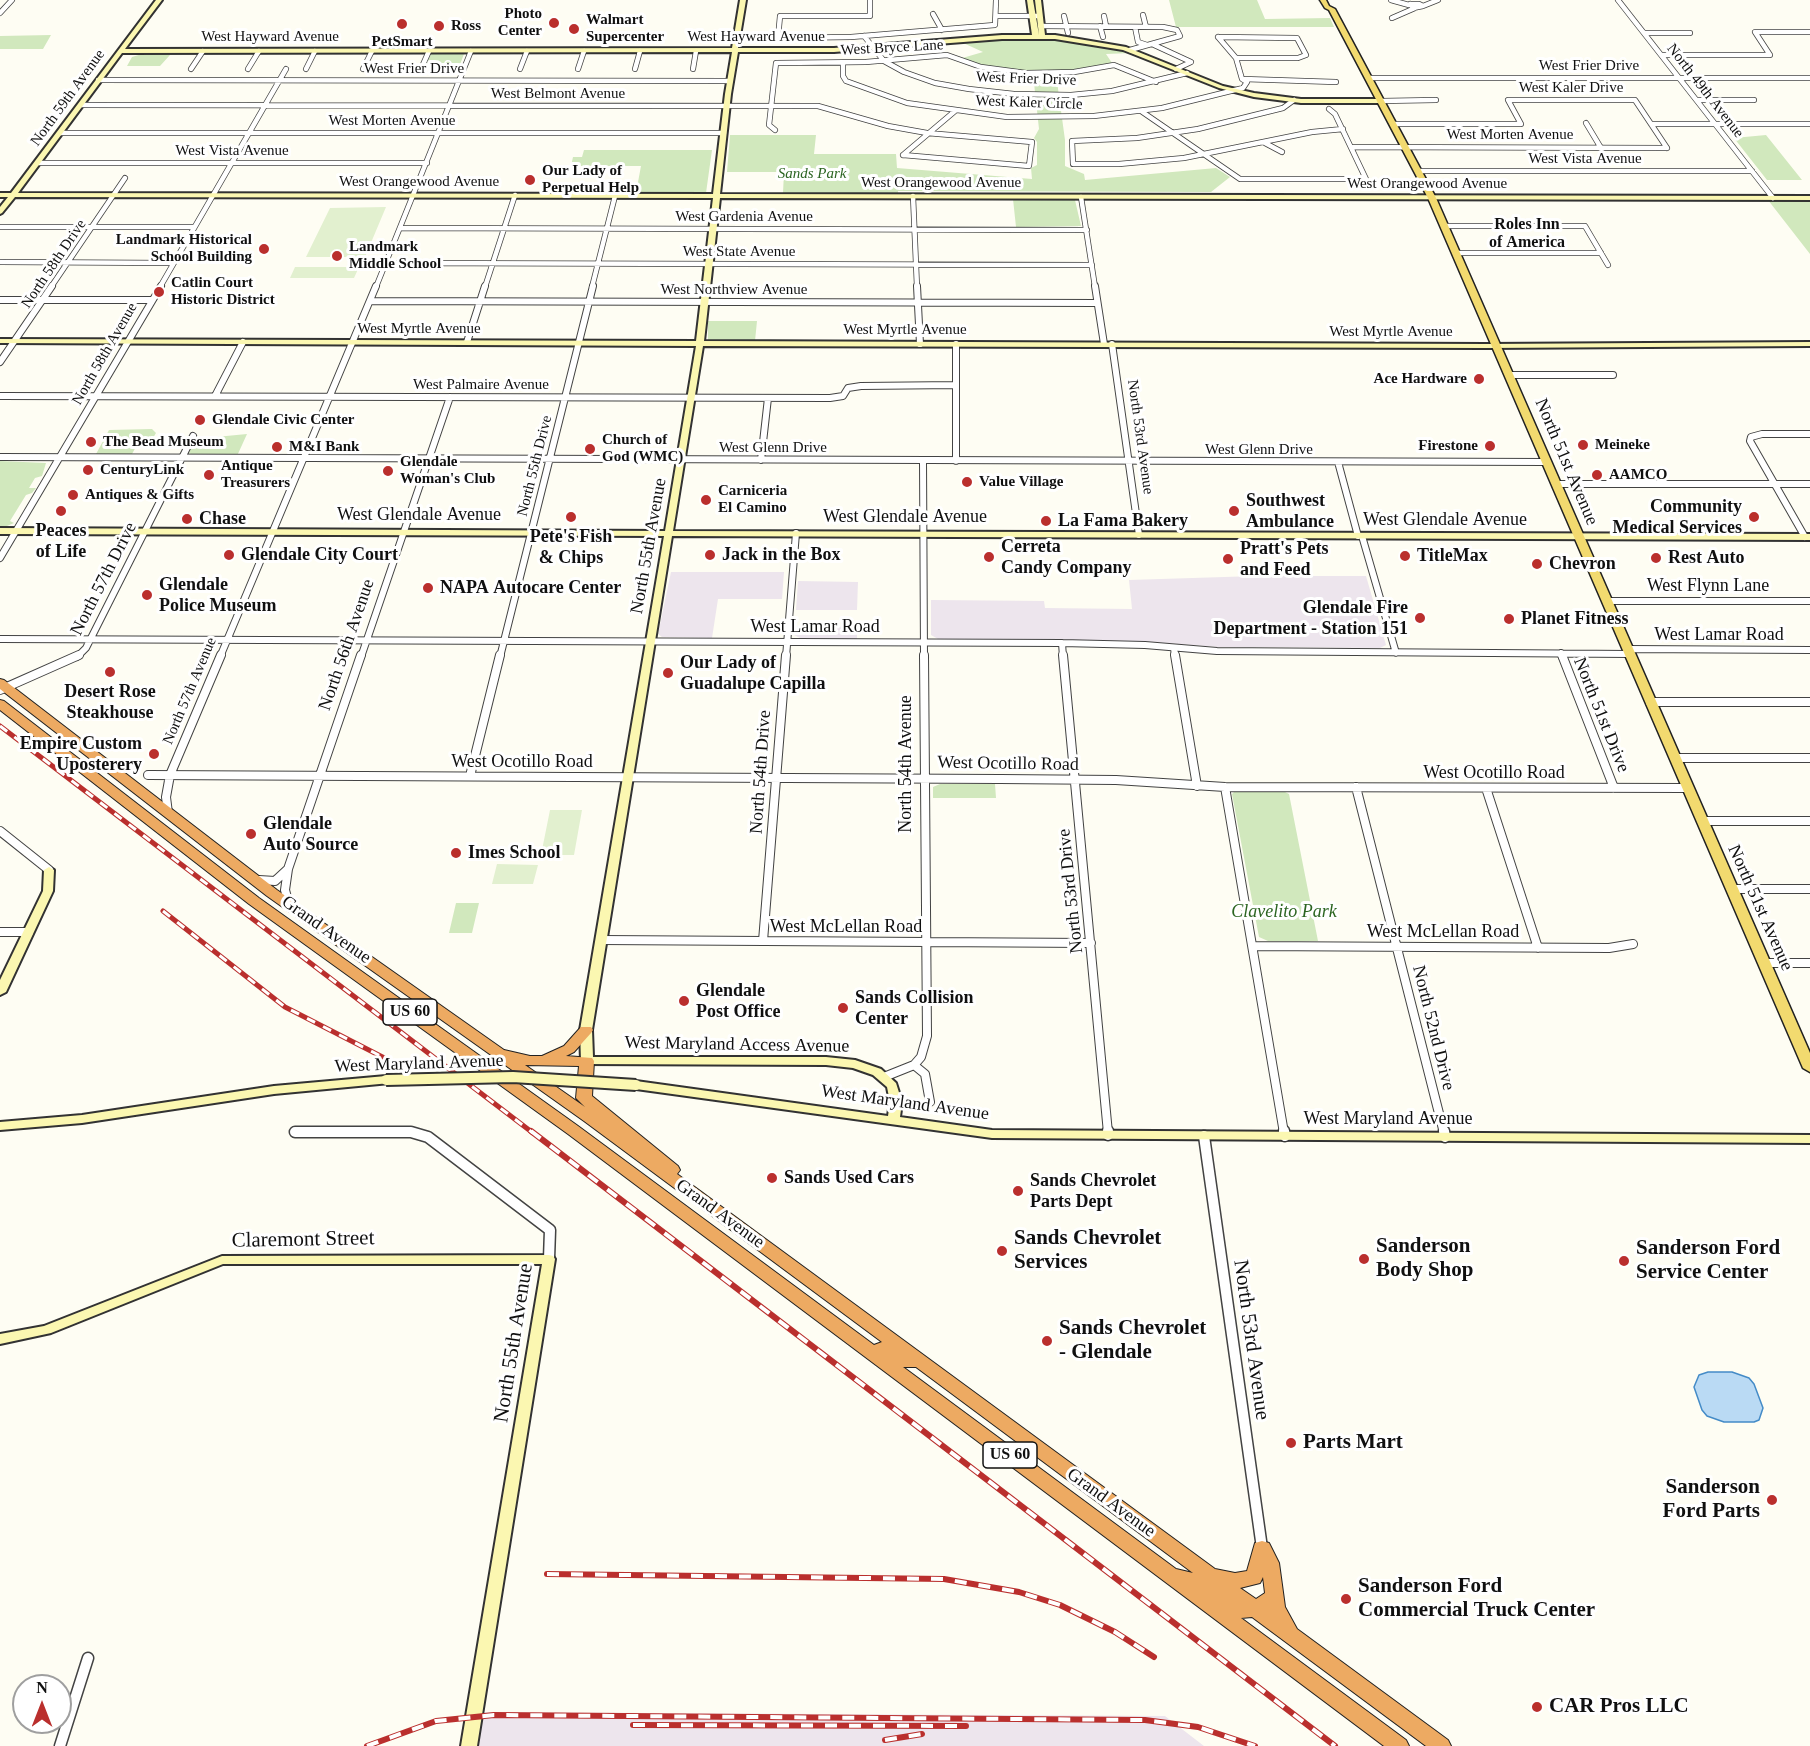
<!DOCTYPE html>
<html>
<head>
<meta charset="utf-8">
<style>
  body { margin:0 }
  #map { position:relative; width:1810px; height:1746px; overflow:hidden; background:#fefdf3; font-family:"Times New Roman",serif }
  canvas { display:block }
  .north { position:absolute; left:12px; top:1674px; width:60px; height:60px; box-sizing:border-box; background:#fff; border:2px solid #9f9f9f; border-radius:50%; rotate:0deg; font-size:16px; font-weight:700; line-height:24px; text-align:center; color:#101010 }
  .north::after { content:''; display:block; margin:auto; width:21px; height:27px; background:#ba2f2d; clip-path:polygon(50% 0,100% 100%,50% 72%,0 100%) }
</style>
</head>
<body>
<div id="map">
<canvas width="1810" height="1746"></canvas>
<div class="north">N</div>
</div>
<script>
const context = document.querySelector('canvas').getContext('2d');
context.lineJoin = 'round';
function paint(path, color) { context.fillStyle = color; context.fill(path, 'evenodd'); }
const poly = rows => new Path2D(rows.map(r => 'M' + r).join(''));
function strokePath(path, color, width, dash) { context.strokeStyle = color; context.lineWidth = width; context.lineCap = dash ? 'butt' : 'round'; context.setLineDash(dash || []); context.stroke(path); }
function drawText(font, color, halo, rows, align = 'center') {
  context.font = font + ' "Times New Roman",serif'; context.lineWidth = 6; context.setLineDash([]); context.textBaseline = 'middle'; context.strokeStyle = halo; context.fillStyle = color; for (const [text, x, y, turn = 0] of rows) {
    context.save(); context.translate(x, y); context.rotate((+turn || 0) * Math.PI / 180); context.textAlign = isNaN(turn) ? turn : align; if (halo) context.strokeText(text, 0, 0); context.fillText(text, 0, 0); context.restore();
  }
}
paint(poly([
  [671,572,784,572,782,599,718,599,712,638,662,637,658,634],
  [1256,576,1366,576,1386,645,1380,648,1219,647,1137,641,938,639,931,635,931,600,1044,601,1045,608,1132,609,1129,580],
  [798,581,858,582,857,610,796,610],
  [794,626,857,627,857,639,800,638,794,635],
  [482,1712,1165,1716,1204,1746,477,1746]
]), '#ede5ed');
paint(poly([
  [1169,0,1257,0,1265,19,1330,18,1334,27,1176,27],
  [51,35,43,49,0,49,0,36],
  [1005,38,1059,38,1118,48,1132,53,1106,54,1112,63,1079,70,1024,71,978,65,959,59,983,52,961,42],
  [142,54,166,54,170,55,160,66,127,66,132,57],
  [431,54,464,54,459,67,425,67],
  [1033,74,1056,74,1065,140,1065,166,1084,174,1085,180,1216,168,1230,177,1211,192,898,191,898,194,802,194,783,193,784,172,727,172,730,135,816,135,814,154,896,154,897,168,1032,179,1031,168,1037,165,1037,142,1034,138,1039,129],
  [1766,135,1802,180,1767,180,1734,138],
  [584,150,712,150,706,193,636,193,641,166,571,166,573,157,582,157],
  [1013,199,1075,200,1081,226,1016,227],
  [1768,200,1810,200,1810,254],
  [708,321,757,321,755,341,708,340],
  [152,429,156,433,150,443,138,443,132,454,96,454,109,430],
  [247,434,237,456,194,456,189,453,195,439],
  [0,461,46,463,42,476,35,478,29,488,36,488,32,493,26,495,10,521,14,523,7,526,0,526],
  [940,784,995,784,996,798,933,798,933,787],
  [1235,791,1283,791,1289,794,1318,941,1268,941,1259,937,1232,794],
  [456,903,479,903,472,933,449,933]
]), '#d1e8bd');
paint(poly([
  [386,207,365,257,306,257,330,208],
  [295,267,359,267,354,278,290,278],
  [550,810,582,810,574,855,541,855],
  [497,864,538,865,533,884,492,884]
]), '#e2f0cf');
const water = poly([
  [1708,1372,1732,1372,1749,1378,1754,1384,1763,1408,1759,1420,1754,1422,1724,1422,1707,1416,1702,1410,1694,1387,1699,1375,1708,1372]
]);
paint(water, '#badaf4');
strokePath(water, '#448bc7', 1.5);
const streetFar3 = poly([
  [870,0,870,16,780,16,778,38,851,37,995,25,996,0],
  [1391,0,1409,5],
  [1618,0,1773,198],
  [1410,4,1419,4,1423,6,1413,8,1410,4],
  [1423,6,1438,0],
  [0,13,12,0],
  [933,14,942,30],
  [1143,15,1146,27],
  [997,16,1039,16],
  [1064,16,1068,33],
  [1104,16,1106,26],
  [1392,18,1415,8],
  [1041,26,1163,27,1177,30,1180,36,1130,50],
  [1100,26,1103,37],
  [1135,27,1138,42,1147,45],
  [1645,33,1690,33],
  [864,36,884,61,904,72,935,83,969,89,1014,94,1071,95,1112,91,1187,73],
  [1218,37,1297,38,1306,55,1298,58,1236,58],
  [1152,44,1191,62,1176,69],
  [1662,55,1770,55,1755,32,1810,32],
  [843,63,843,76,846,81,907,103,1007,117,1094,116,1162,108,1243,88,1247,82,1242,79,1236,58,1218,37],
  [191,69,203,51],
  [248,69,259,51],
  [306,69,315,51],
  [363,69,372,51],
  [421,69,429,51],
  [520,69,527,51],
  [578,69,584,51],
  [635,69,640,51],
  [693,69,696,51],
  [1368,78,1810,78],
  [1243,79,1336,82],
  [98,80,730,81],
  [1294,100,1283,108,1198,129,1137,138,1072,141,1073,164,1119,164,1184,158,1312,132,1343,129],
  [1697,100,1754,100],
  [1381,101,1436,100],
  [81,105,818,106,888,126,927,133,1032,142,1029,166,903,155],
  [1141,111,1240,179,1366,179,1335,114,1329,109],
  [1586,123,1601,148],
  [1393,124,1521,124,1508,100,1635,100,1667,148],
  [1651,124,1810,124],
  [775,130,769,125,776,63,866,62,947,55,981,67,1026,73,1074,72,1114,65,1156,82],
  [60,133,724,133],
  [1265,143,1282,152],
  [1352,147,1667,148],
  [903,155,955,111],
  [37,163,427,163],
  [1418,171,1752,171],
  [913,196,917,287],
  [1081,197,1095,287],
  [1444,226,1585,226,1608,265],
  [0,227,194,227],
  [401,228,1087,230],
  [1456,253,1601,253],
  [0,262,173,263],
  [386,263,1092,265],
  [51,287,125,178],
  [160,287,286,69],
  [376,287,471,51],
  [485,287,515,195],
  [592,287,615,196]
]);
const streetFar2 = poly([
  [917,286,920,344],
  [1095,286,1104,344],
  [0,300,152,300],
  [371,301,1097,303],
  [467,342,485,286],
  [956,344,956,461],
  [1112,344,1139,535],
  [0,362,52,286],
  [1509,375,1613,375],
  [0,396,830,398,843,396,848,388,861,386,956,385],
  [215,396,243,342],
  [0,457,1546,462],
  [761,460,768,398],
  [923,460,924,657],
  [1338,462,1358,536],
  [1556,484,1810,484],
  [1362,536,1396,653],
  [1805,537,1750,441,1751,437,1762,434,1810,434],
  [0,558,161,286],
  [1606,601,1810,601],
  [0,639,1062,643,1145,645,1217,651,1630,654],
  [1062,643,1063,657],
  [1174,648,1175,657],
  [1628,649,1810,650],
  [1561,653,1562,657],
  [77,657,86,648,193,436],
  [220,657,376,286],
  [361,657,450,397],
  [500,657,593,286],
  [786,657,796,533]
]);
const streetFar1 = poly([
  [1063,655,1108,1133],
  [1175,655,1197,786],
  [1562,655,1614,788],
  [0,690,79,655],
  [1650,702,1810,702],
  [1675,758,1810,758],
  [148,775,1000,779,1116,780,1225,787,1688,788],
  [470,776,500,655],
  [1225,787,1284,1133],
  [1356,787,1444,1133],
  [1486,788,1538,948],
  [168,813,166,797,170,775,221,655],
  [1702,821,1810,821],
  [0,831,49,870],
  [259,880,275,881,288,869],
  [1732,889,1810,889],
  [289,905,285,890,288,869,361,655],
  [0,932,29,932],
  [601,940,1091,943],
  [763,941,786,655],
  [1253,946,1609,948,1633,944],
  [1765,963,1810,963],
  [914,1065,925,1074,930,1102],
  [884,1077,914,1065,921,1057,927,1036,924,655],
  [295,1132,414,1133]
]);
const street = poly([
  [1108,1131,1108,1135],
  [1284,1131,1285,1136],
  [1444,1131,1445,1137],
  [295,1132,411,1132,428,1137,550,1230,549,1259],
  [1204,1136,1262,1548],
  [60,1746,88,1658]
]);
const secondary = poly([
  [156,0,162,0,125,49,732,48,740,0,746,0,738,48,834,48,1002,35,1032,35,1027,0,1033,0,1039,35,1035,0,1041,0,1045,35,1055,35,1126,47,1223,86,1254,93,1301,99,1381,99,1384,101,1381,103,1301,103,1254,97,1219,88,1123,50,1055,39,1002,39,834,52,738,52,731,94,720,194,1810,196,1810,200,720,198,704,341,1486,344,1810,342,1810,346,1486,348,703,346,673,531,1810,534,1810,540,672,536,592,1030,593,1057,826,1057,855,1060,881,1069,896,1083,902,1102,900,1117,992,1130,1810,1135,1810,1143,992,1138,636,1089,632,1088,630,1085,632,1082,636,1081,888,1116,890,1102,887,1087,873,1075,853,1068,826,1065,583,1064,581,1061,580,1030,664,536,0,534,0,528,665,531,696,346,0,343,0,339,696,341,713,198,15,197,2,213,0,214,0,207,8,197,0,197,0,193,11,193,156,0],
  [732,52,725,94,713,194,18,193,122,53,732,52],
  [49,867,54,870,53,891,6,992,0,995,0,980,43,891,44,870,49,867],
  [386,1076,390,1077,392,1080,390,1083,274,1094,82,1123,0,1130,0,1122,82,1115,274,1086,386,1076],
  [549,1255,553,1256,555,1259,477,1746,461,1746,542,1264,223,1264,51,1333,0,1344,0,1334,44,1326,222,1256,549,1255]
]);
const primary = poly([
  [1320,0,1326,0,1329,6,1335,9,1436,198,1810,1053,1810,1072,1803,1068,1428,198,1329,10,1325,8,1320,0]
]);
const highway = poly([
  [0,679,4,680,277,890,504,1050,530,1056,542,1056,564,1046,581,1027,591,1027,593,1030,591,1033,574,1052,566,1056,592,1058,594,1061,592,1096,678,1166,680,1170,677,1174,1215,1569,1235,1573,1247,1571,1255,1543,1262,1541,1269,1543,1279,1563,1285,1607,1297,1629,1448,1740,1451,1746,1426,1746,1252,1617,1241,1618,1406,1740,1409,1746,1384,1746,568,1134,249,904,0,710,0,700,4,701,259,898,578,1126,874,1345,882,1342,584,1121,267,896,0,689,0,679],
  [525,1065,579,1066,576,1098,585,1107,525,1065],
  [903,1367,916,1367,1193,1573,1176,1569,903,1367],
  [1263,1577,1265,1593,1256,1599,1240,1588,1260,1583,1263,1577]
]);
strokePath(streetFar3, '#434343', 6);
strokePath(streetFar2, '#434343', 8);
strokePath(streetFar1, '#434343', 10);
strokePath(street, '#434343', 13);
strokePath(secondary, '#323232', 4);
strokePath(primary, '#212121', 3);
strokePath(highway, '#212121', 2);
strokePath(streetFar3, '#fff', 4.5);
strokePath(streetFar2, '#fff', 6);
strokePath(streetFar1, '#fff', 8);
strokePath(street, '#fff', 10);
paint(secondary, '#fbf7b1');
paint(primary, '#f2da6f');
paint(highway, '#edaa62');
const railFar1 = poly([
  [0,726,533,1133],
  [163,911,285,1007,402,1067]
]);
const rail = poly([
  [531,1131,1335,1746],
  [547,1574,944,1579,1019,1592,1060,1605,1115,1632,1154,1657],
  [633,1725,966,1726],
  [885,1740,922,1734],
  [367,1746,436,1721,494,1715,1145,1720,1198,1727,1255,1746]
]);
strokePath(railFar1, '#ba2f2d', 5);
strokePath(rail, '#ba2f2d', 6);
strokePath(railFar1, '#fff', 3, [9]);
strokePath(rail, '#fff', 4, [12]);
const secondaryBridge = poly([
  [386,1080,513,1077,636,1085]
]);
strokePath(secondaryBridge, '#323232', 14, []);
strokePath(secondaryBridge, '#fbf7b1', 10);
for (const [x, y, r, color] of [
  [554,23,6,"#ba2f2d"],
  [402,24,6,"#ba2f2d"],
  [439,26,6,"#ba2f2d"],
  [574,29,6,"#ba2f2d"],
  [530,180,6,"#ba2f2d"],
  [264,249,6,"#ba2f2d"],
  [337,256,6,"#ba2f2d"],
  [159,292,6,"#ba2f2d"],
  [1479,379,6,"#ba2f2d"],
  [200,420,6,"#ba2f2d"],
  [91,442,6,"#ba2f2d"],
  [1583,445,6,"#ba2f2d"],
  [1490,446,6,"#ba2f2d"],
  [277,447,6,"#ba2f2d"],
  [590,449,6,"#ba2f2d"],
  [88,470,6,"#ba2f2d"],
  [388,471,6,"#ba2f2d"],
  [209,475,6,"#ba2f2d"],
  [1597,475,6,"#ba2f2d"],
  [967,482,6,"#ba2f2d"],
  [73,495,6,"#ba2f2d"],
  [706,500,6,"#ba2f2d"],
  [61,511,6,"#ba2f2d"],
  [1234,511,6,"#ba2f2d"],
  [571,517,6,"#ba2f2d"],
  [1754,517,6,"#ba2f2d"],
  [187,519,6,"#ba2f2d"],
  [1046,521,6,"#ba2f2d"],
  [229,555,6,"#ba2f2d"],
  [710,555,6,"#ba2f2d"],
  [1405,556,6,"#ba2f2d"],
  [989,557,6,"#ba2f2d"],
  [1656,558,6,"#ba2f2d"],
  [1228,559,6,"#ba2f2d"],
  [1537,564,6,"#ba2f2d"],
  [428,588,6,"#ba2f2d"],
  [147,595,6,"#ba2f2d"],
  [1420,618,6,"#ba2f2d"],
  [1509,619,6,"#ba2f2d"],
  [110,672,6,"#ba2f2d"],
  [668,673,6,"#ba2f2d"],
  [154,754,6,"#ba2f2d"],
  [251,834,6,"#ba2f2d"],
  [456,853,6,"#ba2f2d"],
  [684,1001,6,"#ba2f2d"],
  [843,1008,6,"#ba2f2d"],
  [772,1178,6,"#ba2f2d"],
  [1018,1191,6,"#ba2f2d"],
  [1002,1251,6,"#ba2f2d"],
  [1364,1259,6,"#ba2f2d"],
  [1624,1261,6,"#ba2f2d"],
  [1047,1341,6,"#ba2f2d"],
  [1291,1443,6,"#ba2f2d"],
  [1772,1500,6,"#ba2f2d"],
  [1346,1599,6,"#ba2f2d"],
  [1537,1707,6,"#ba2f2d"]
]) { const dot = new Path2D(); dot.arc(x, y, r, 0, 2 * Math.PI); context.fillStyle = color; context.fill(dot); strokePath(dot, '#fff', 2); }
drawText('bold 15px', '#101010', '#fff', [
  ["Photo",542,14,"right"],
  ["Center",542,31,"right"],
  ["Walmart",586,20],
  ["Supercenter",586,37],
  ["Ross",451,26],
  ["PetSmart",402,42,"center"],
  ["Our Lady of",542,171],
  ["Perpetual Help",542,188],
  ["Landmark Historical",252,240,"right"],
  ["School Building",252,257,"right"],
  ["Landmark",349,247],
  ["Middle School",349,264],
  ["Catlin Court",171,283],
  ["Historic District",171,300],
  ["Ace Hardware",1467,379,"right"],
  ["Glendale Civic Center",212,420],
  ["Church of",602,440],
  ["God (WMC)",602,457],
  ["The Bead Museum",103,442],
  ["Meineke",1595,445],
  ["Firestone",1478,446,"right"],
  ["M&I Bank",289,447],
  ["Glendale",400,462],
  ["Woman's Club",400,479],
  ["Antique",221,466],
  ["Treasurers",221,483],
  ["CenturyLink",100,470],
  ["AAMCO",1609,475],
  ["Value Village",979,482],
  ["Carniceria",718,491],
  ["El Camino",718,508],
  ["Antiques & Gifts",85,495]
], 'left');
drawText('15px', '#101010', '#fff', [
  ["West Hayward Avenue",270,37],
  ["West Hayward Avenue",756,37],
  ["West Bryce Lane",892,48,-3],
  ["West Frier Drive",1589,66],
  ["West Frier Drive",414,69],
  ["West Frier Drive",1026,79,2],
  ["West Kaler Drive",1571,88],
  ["North 49th Avenue",1705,91,52],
  ["West Belmont Avenue",558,94],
  ["North 59th Avenue",68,98,-54],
  ["West Kaler Circle",1029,103,2],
  ["West Morten Avenue",392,121],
  ["West Morten Avenue",1510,135],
  ["West Vista Avenue",232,151],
  ["West Vista Avenue",1585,159],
  ["West Orangewood Avenue",419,182],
  ["West Orangewood Avenue",941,183],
  ["West Orangewood Avenue",1427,184],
  ["West Gardenia Avenue",744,217],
  ["West State Avenue",739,252],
  ["North 58th Drive",54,264,-56],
  ["West Northview Avenue",734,290],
  ["West Myrtle Avenue",419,329],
  ["West Myrtle Avenue",905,330],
  ["West Myrtle Avenue",1391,332],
  ["North 58th Avenue",105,354,-60],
  ["West Palmaire Avenue",481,385],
  ["North 53rd Avenue",1140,437,82],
  ["West Glenn Drive",773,448],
  ["West Glenn Drive",1259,450],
  ["North 55th Drive",535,466,-76],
  ["North 57th Avenue",190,691,-67]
]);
drawText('italic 15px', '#2c6522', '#fff', [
  ["Sands Park",812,174]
]);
drawText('bold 16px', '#101010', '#fff', [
  ["Roles Inn",1527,225],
  ["of America",1527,243]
]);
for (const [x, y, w] of [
  [410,1012,54],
  [1010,1455,54]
]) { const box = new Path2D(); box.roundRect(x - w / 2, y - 13, w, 26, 4.5); context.fillStyle = '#fff'; context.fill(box); strokePath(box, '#101010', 1.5); }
drawText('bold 16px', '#101010', null, [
  ["US 60",410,1012],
  ["US 60",1010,1455]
]);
drawText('18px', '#101010', '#fff', [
  ["North 51st Avenue",1566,462,67],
  ["West Glendale Avenue",419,515],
  ["West Glendale Avenue",905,517],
  ["West Glendale Avenue",1445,520],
  ["North 55th Avenue",649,546,-80],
  ["North 57th Drive",104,579,-63],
  ["West Flynn Lane",1708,586],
  ["West Lamar Road",815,627],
  ["West Lamar Road",1719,635],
  ["North 56th Avenue",347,645,-71],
  ["North 51st Drive",1601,715,68],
  ["West Ocotillo Road",522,762],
  ["North 54th Avenue",906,764,-90],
  ["West Ocotillo Road",1008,764,1],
  ["North 54th Drive",761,772,-86],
  ["West Ocotillo Road",1494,773],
  ["North 53rd Drive",1071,891,-96],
  ["North 51st Avenue",1760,908,66],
  ["West McLellan Road",846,927],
  ["Grand Avenue",326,930,35],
  ["West McLellan Road",1443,932],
  ["North 52nd Drive",1433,1028,76],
  ["West Maryland Access Avenue",737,1045,1],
  ["West Maryland Avenue",419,1064,-2],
  ["West Maryland Avenue",905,1103,8],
  ["West Maryland Avenue",1388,1119],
  ["Grand Avenue",720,1214,36],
  ["Grand Avenue",1111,1503,36]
]);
drawText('bold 18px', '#101010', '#fff', [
  ["Southwest",1246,501],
  ["Ambulance",1246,522],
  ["Community",1742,507,"right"],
  ["Medical Services",1742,528,"right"],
  ["Chase",199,519],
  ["La Fama Bakery",1058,521],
  ["Peaces",61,531,"center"],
  ["of Life",61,552,"center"],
  ["Pete's Fish",571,537,"center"],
  ["& Chips",571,558,"center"],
  ["Cerreta",1001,547],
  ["Candy Company",1001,568],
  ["Pratt's Pets",1240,549],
  ["and Feed",1240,570],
  ["Glendale City Court",241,555],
  ["Jack in the Box",722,555],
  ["TitleMax",1417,556],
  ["Rest Auto",1668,558],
  ["Chevron",1549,564],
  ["Glendale",159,585],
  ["Police Museum",159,606],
  ["NAPA Autocare Center",440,588],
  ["Glendale Fire",1408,608,"right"],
  ["Department - Station 151",1408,629,"right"],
  ["Planet Fitness",1521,619],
  ["Our Lady of",680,663],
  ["Guadalupe Capilla",680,684],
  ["Desert Rose",110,692,"center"],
  ["Steakhouse",110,713,"center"],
  ["Empire Custom",142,744,"right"],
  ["Uposterery",142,765,"right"],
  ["Glendale",263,824],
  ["Auto Source",263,845],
  ["Imes School",468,853],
  ["Glendale",696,991],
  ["Post Office",696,1012],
  ["Sands Collision",855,998],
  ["Center",855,1019],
  ["Sands Used Cars",784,1178],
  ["Sands Chevrolet",1030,1181],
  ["Parts Dept",1030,1202]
], 'left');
drawText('italic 18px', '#2c6522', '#fff', [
  ["Clavelito Park",1284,912]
]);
drawText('bold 21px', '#101010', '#fff', [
  ["Sands Chevrolet",1014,1239],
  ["Services",1014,1263],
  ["Sanderson",1376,1247],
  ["Body Shop",1376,1271],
  ["Sanderson Ford",1636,1249],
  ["Service Center",1636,1273],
  ["Sands Chevrolet",1059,1329],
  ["- Glendale",1059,1353],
  ["Parts Mart",1303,1443],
  ["Sanderson",1760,1488,"right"],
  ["Ford Parts",1760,1512,"right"],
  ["Sanderson Ford",1358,1587],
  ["Commercial Truck Center",1358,1611],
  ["CAR Pros LLC",1549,1707]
], 'left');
drawText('21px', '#101010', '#fff', [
  ["Claremont Street",303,1240,-1],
  ["North 53rd Avenue",1251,1340,82],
  ["North 55th Avenue",514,1343,-81]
]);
</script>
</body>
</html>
